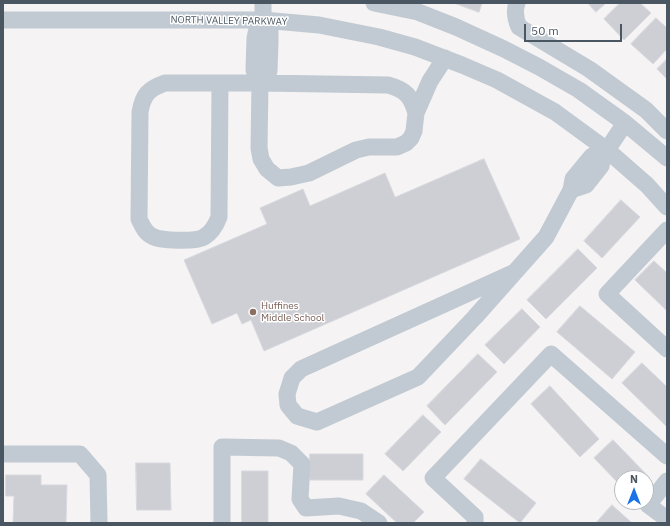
<!DOCTYPE html>
<style>
body{margin:0}
#map{position:relative;width:670px;height:526px;overflow:hidden;background:#f5f3f3;font-family:"IBM Plex Sans",sans-serif}
canvas{display:block}
.frame{position:absolute;inset:0;border:4px solid #4a5661;pointer-events:none}
.north{position:absolute;left:614px;top:470px;width:40px;height:40px;box-sizing:border-box;background:#fff;border:1px solid #b7bbc0;border-radius:50%;rotate:0deg;font-size:11px;font-weight:700;line-height:16px;text-align:center;color:#4a5661}
.north::after{content:'';display:block;margin:auto;width:14px;height:18px;background:#1a73e8;clip-path:polygon(50% 0,100% 100%,50% 72%,0 100%)}
.scale{position:absolute;left:524px;top:24px;width:98px;height:18px;box-sizing:border-box;border:2px solid #4a5661;border-top:0;padding-left:5px;font-size:12px;line-height:14px;white-space:nowrap;color:#4a5661;-webkit-text-stroke:3px #fff;paint-order:stroke}
</style>
<div id="map">
<canvas width="670" height="526"></canvas>
<div class="frame"></div>
<div class="north">N</div>
<div class="scale">50 m</div>
</div>
<script>
const ctx = document.querySelector('canvas').getContext('2d');
ctx.lineJoin = 'round';
function fill(path, color) { ctx.fillStyle = color; ctx.fill(path, 'evenodd'); }
function trace(path, color, width, dash) { ctx.strokeStyle = color; ctx.lineWidth = width; ctx.lineCap = dash ? 'butt' : 'round'; ctx.setLineDash(dash || []); ctx.stroke(path); }
function label(font, color, halo, rows, align = 'center') {
  ctx.font = font + ' "IBM Plex Sans",sans-serif'; ctx.lineWidth = 3; ctx.setLineDash([]); ctx.textBaseline = 'middle'; ctx.strokeStyle = halo; ctx.fillStyle = color; for (const [text, x, y, turn = 0] of rows) {
    ctx.save(); ctx.translate(x, y); ctx.rotate((+turn || 0) * Math.PI / 180); ctx.textAlign = isNaN(turn) ? turn : align; if (halo) ctx.strokeText(text, 0, 0); ctx.fillText(text, 0, 0); ctx.restore();
  }
}
const building = new Path2D(`
 M454 3H482L479 12Z
 M588 3H606L596 12Z
 M620 3H640L651 13 624 40 604 19Z
 M656 18 667 28V49L653 64 631 44Z
 M667 59V79L657 69Z
 M484 159 520 239 264 351 251 320 242 324 237 313 212 324 184 260 267 224 260 208 303 189 310 206 385 173 395 197Z
 M621 200 640 217 602 258 584 241Z
 M578 249 597 268 546 319 527 300Z
 M654 261 667 273V311L635 280Z
 M580 306 635 352 612 379 557 332Z
 M522 309 540 327 504 364 485 345Z
 M478 354 497 372 445 425 427 406Z
 M642 363 667 387V427L622 383Z
 M550 386 599 439 580 457 531 404Z
 M423 415 441 432 403 471 385 454Z
 M613 440 650 478 646 481V478H622V487L594 458Z
 M310 454H363V480H310Z
 M481 459 536 503 520 523 464 479Z
 M136 463H170L171 510H137Z
 M242 471H268V523H242Z
 M6 475H41V485H67L66 523H13L14 496H6Z
 M384 475 424 512 413 523H397L366 494Z
 M612 505 632 523H596Z`);
fill(building, '#cdcfd5');
trace(building, '#d7d9de', 1);
trace(new Path2D(`
 M374 3 418 12 456 27 504 49 539 67 579 90 625 123 667 158
 M517 3C514 11 515 18 519 27L589 69 646 110 667 131
 M3 20H263L319 25 379 37 415 47 462 65 497 80 555 112 607 150 647 185 667 207
 M263 20 270 31V42L269 71 260 83 259 148 261 159 267 169 278 178 291 177 309 173 356 150 369 147H397L406 143 411 138 414 131 416 113 430 81 445 58
 M263 20V3
 M220 83 219 217C216 225 211 233 204 237 196 242 160 241 152 236 145 233 142 225 139 219L140 112C143 95 148 89 165 83H260L254 70 255 38 257 29 263 20
 M260 83 388 85C406 90 411 96 416 113
 M571 190 586 185 601 166 603 155 607 150 625 123
 M667 230 607 294 667 349
 M515 272 301 369 292 378 287 394 288 405 297 416 317 422 418 377 475 317 546 237 571 190 573 179 592 156 603 155
 M3 454H80L98 475 99 523
 M667 481 648 505 667 519
 M222 523V447L279 448 291 453 302 464 300 499 306 508 339 506 361 511 379 523
 M475 523V517L433 478 551 354 667 456`), '#c1cad2', 17);
for (const [x, y, r, color] of [
 [253,312,4,"#8d6e63"]
]) { const dot = new Path2D(); dot.arc(x, y, r, 0, 2 * Math.PI); ctx.fillStyle = color; ctx.fill(dot); trace(dot, '#fff', 1.5); }
label('10px', '#4a5661', '#fff', [
 ["NORTH VALLEY PARKWAY",229,21,1]
]);
label('10px', '#785e54', '#fff', [
 ["Huffines",261,306],
 ["Middle School",261,318]
], 'left');
</script>
